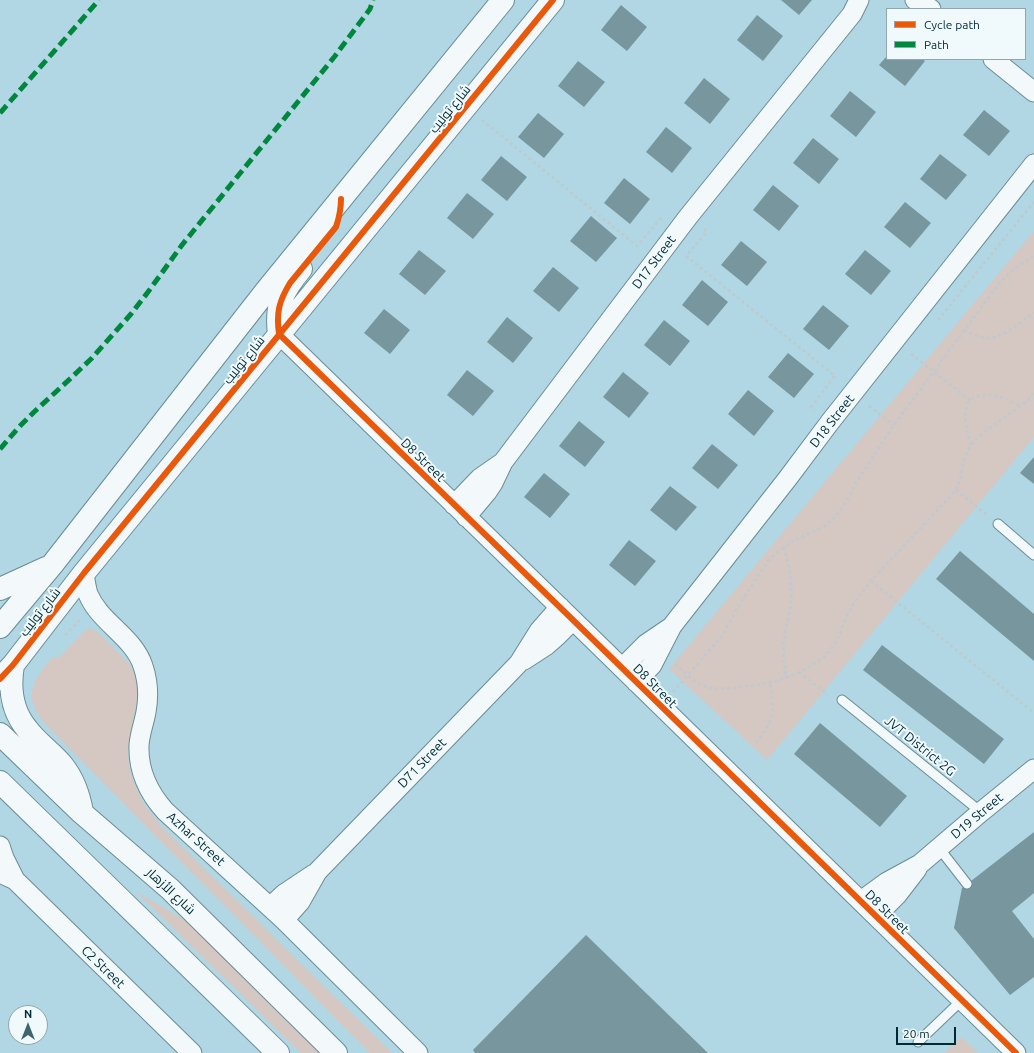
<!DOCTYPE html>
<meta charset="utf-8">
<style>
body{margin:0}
#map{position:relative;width:1034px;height:1053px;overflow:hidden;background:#b0d7e3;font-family:Ubuntu,sans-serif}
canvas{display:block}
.legend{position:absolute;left:886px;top:8px;width:140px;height:52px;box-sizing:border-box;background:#f0f9fb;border:1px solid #90a6ab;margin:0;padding:5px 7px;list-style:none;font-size:12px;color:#002934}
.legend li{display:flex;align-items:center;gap:8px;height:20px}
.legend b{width:20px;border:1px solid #90a6ab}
.north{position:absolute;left:8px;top:1005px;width:40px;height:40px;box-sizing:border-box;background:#f0f9fb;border:1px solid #90a6ab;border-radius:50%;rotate:0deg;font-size:11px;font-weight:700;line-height:16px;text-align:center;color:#002934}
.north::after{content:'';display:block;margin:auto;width:14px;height:18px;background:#3e6671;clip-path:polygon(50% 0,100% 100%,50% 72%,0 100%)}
.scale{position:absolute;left:896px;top:1027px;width:60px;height:18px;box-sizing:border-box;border:2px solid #002934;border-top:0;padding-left:5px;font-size:12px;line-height:14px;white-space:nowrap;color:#002934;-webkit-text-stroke:3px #f0f9fb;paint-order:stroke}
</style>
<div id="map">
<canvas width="1034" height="1053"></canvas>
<ul class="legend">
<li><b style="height:5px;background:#e8590c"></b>Cycle path</li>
<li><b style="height:5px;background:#00873e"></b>Path</li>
</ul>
<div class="north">N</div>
<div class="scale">20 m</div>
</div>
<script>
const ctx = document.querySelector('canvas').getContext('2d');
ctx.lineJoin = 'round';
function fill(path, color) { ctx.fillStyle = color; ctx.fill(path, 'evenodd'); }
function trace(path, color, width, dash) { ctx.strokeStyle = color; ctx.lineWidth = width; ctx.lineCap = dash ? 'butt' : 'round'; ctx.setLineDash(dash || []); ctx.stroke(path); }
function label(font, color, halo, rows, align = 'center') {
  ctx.font = font + ' Ubuntu,Cairo,sans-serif'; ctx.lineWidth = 4; ctx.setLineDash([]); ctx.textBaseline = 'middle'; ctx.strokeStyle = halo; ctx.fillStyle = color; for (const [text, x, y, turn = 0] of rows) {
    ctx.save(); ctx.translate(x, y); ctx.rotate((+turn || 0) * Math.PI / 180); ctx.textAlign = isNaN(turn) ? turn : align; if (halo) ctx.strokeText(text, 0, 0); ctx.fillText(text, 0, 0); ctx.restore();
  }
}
fill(new Path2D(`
 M1034 231V437L767 760 669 669Z
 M90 628 98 632 129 663 136 677 138 691 136 708 130 736 128 752 129 766 135 786 144 804 162 827 392 1053H370L46 725C41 718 34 711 33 703 28 684 42 670 53 657L59 658 85 630Z
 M135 891 188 922 321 1053H301Z
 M961 1037 978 1053H944Z`), '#d5c7c2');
fill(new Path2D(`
 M781 0H812L799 15Z
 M621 5 647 27 627 51 601 30Z
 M757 15 783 36 763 61 737 40Z
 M887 56V59H922L925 61 905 86 879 65Z
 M578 61 605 82 584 107 558 86Z
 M704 78 730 99 710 124 684 103Z
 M850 91 876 112 856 137 830 116Z
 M984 110 1010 131 989 156 963 135Z
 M538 113 564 134 544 158 518 137Z
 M666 127 692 148 672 173 646 152Z
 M813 138 839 159 819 184 793 163Z
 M940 154 967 175 946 200 920 179Z
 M501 156 527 177 507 201 481 180Z
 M624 178 650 199 630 224 604 203Z
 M773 185 799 206 779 231 753 210Z
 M467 193 494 214 473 239 447 218Z
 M905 202 931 223 910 248 884 227Z
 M591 216 617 238 596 262 570 241Z
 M741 241 767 262 747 286 721 265Z
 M419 250 446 271 425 295 399 274Z
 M865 250 891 271 871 295 845 274Z
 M553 267 579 288 559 312 533 291Z
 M702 280 728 302 708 326 682 305Z
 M823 305 849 326 829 350 803 329Z
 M384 309 410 330 390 354 364 333Z
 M507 317 533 338 513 363 487 342Z
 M664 320 690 341 670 366 644 345Z
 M788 353 814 374 794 398 768 377Z
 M467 370 494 391 473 416 447 395Z
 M623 372 649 393 629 418 603 397Z
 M748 390 774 411 754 436 728 414Z
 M579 421 605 442 585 467 559 446Z
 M712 444 738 465 718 489 692 468Z
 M1034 457V484L1020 473Z
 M544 473 570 494 550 518 524 497Z
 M670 486 697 507 676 531 650 510Z
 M629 540 656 561 635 586 609 565Z
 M960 551 1034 614V661L936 579Z
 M882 645 1004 739 984 764 863 670Z
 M820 723 907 796 880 827 794 754Z
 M1034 832V893L1012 911 1034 939V977L1010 995 954 928 962 888Z
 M586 935 708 1053H475L473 1050Z`), '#78969e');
const lane = new Path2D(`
 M998 524 1034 555
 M842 700 981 812
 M939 848 967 884
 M918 1042 962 1000`);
const street = new Path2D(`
 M915 0 931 9
 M993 59 1034 92
 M279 334 573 620 1016 1053
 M454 505 480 478 503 462
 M466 517 487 492 493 483 503 462 688 217 852 14 859 0
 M84 573C85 580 86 587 88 594 100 623 133 636 143 666 148 681 149 696 146 712 144 723 140 733 139 745 138 771 148 792 165 811L284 920 418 1053
 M524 660 547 645 556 637 573 620
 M622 668 646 644 671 627
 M636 682 652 665 672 626 788 478 830 422 1034 164
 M0 846 4 858 15 880 0 873
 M15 880 192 1053
 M861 901 887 882 920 864 981 812 1034 769
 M270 907 284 894 314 874
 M876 916 897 895 917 869
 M284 920 300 902 317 872 519 663 539 631 560 607`);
const secondary = new Path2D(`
 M279 334C275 304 283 291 301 269
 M0 589 46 568
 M0 627 52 565 266 291 503 0
 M13 665C9 688 12 711 27 729 37 743 53 753 63 766 74 780 79 795 82 812
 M0 679 13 665 84 573 553 0
 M0 734 82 813 170 889 336 1053
 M0 782 278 1053`);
trace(lane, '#6b8c95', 11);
trace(street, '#6b8c95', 21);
trace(secondary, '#6b8c95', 24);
trace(new Path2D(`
 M482 120 637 246 662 217
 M704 229 707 232 686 256 835 376 811 407 814 410
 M938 320 1034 202
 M964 330C970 333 976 336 982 337 1000 343 1019 322 1034 313
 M911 354 970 400
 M869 406 894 425
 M971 445C968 433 963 420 966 408 971 391 994 393 1006 399 1011 401 1015 404 1020 406
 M956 490 987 515
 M784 547C789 565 793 582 791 602 790 613 786 624 785 635 782 649 784 664 786 678
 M871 581 1034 713
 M65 635 80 620
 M675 664C684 672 694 683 707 687 718 690 729 688 740 687 768 684 791 679 815 663 821 659 827 655 831 649 839 639 842 627 847 616 853 603 862 592 871 581L956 490 960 480 964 459 971 445 978 437 987 430 1027 401 1034 392
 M799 672 828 695
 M673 692 722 636 741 602 768 561 776 553 784 547 793 541 825 526 833 519 840 511 846 503 856 483 894 425 1001 281 1015 268 1034 256
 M756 743C761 736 767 729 770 721 775 710 772 695 770 683`), '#becacf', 2.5, [3, 3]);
trace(lane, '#f3f9fb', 9);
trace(street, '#f3f9fb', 19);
trace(secondary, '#f3f9fb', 22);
trace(new Path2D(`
 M0 113 99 0
 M0 449 19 427 34 412 71 378 92 358 131 314 148 292 182 245 335 56 370 9 373 0`), '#00873e', 5, [10, 5]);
trace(new Path2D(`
 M341 199C341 209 339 218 336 227L290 283C279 301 276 313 279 334L573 620 1016 1053
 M0 679 13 665 84 573 553 0`), '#e8590c', 6);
label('13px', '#002934', '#f0f9fb', [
 ["شارع توليب",450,109,-51],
 ["D17 Street",654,262,-53],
 ["شارع توليب",244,360,-51],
 ["D18 Street",832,421,-52],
 ["D8 Street",423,460,44],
 ["شارع توليب",40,612,-52],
 ["D8 Street",655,686,45],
 ["JVT District 2G",920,746,39],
 ["D71 Street",422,763,-46],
 ["D19 Street",977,816,-40],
 ["Azhar Street",196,839,42],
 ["شارع الأزهار",171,891,43],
 ["D8 Street",887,912,45],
 ["C2 Street",103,967,44]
]);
</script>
